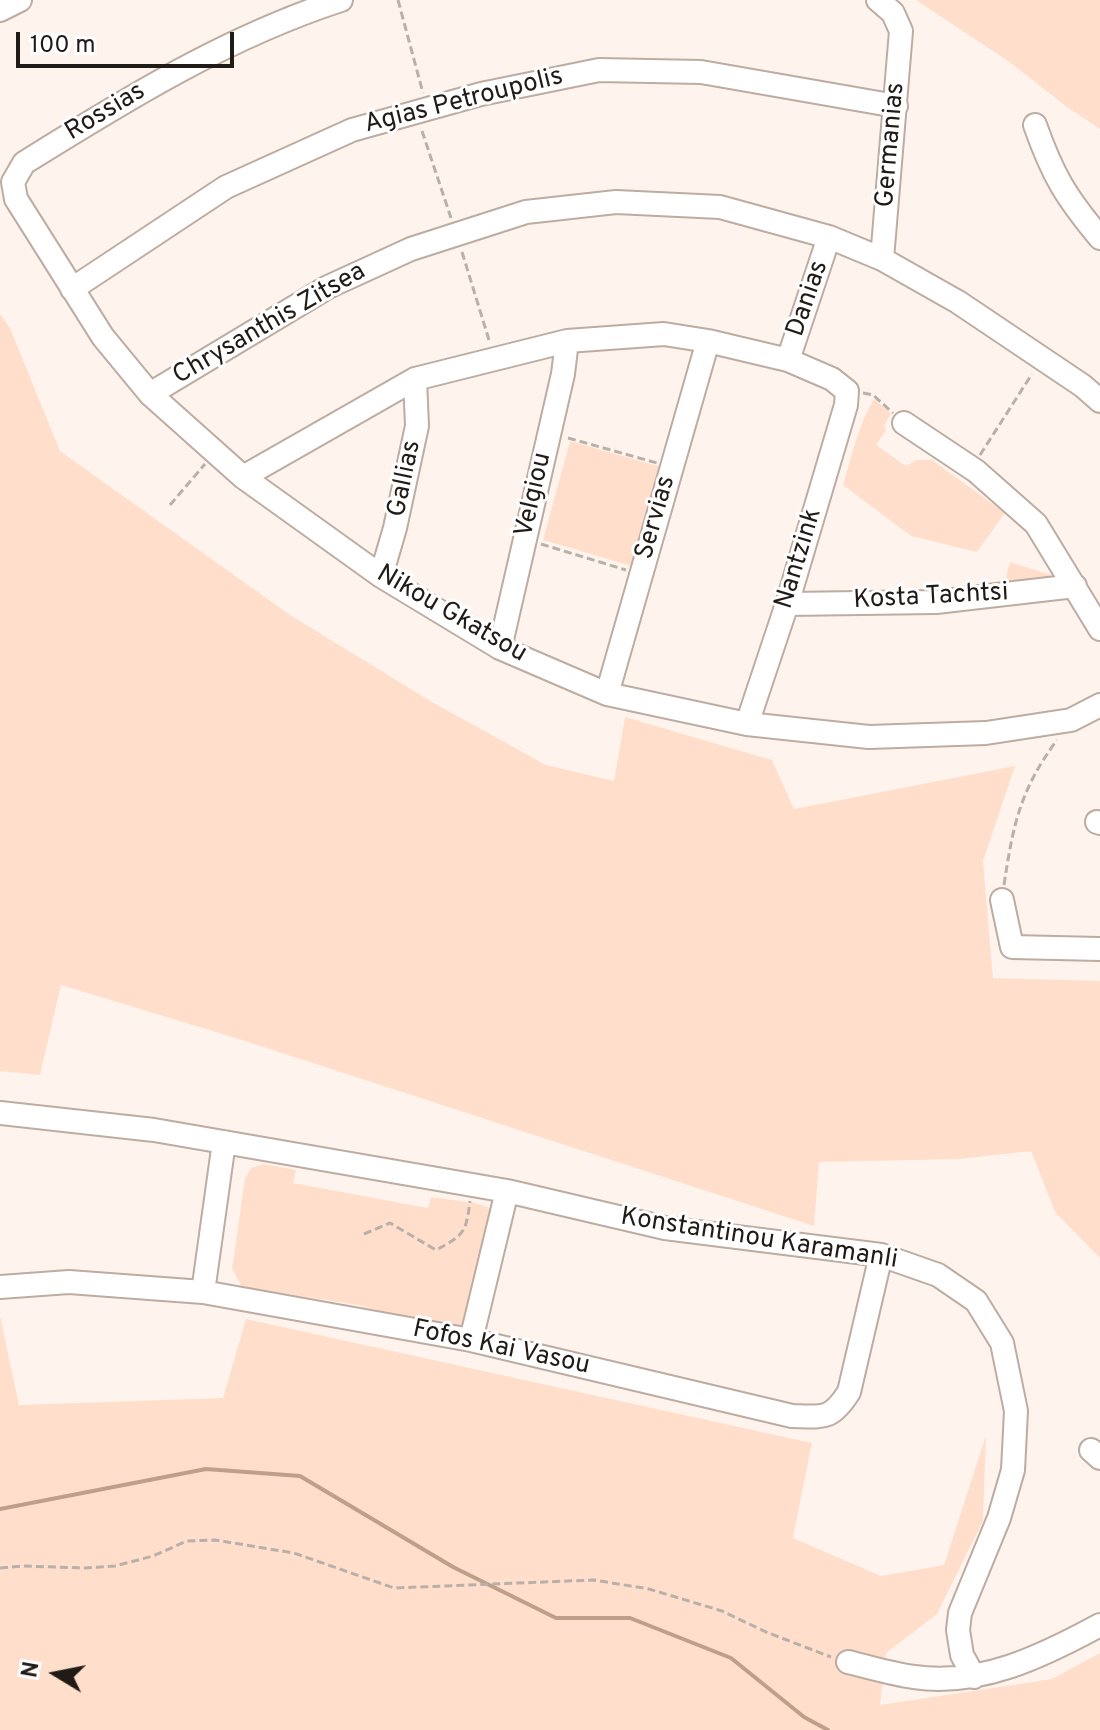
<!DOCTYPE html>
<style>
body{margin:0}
#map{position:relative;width:1100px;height:1730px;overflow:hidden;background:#fff4ed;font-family:Overpass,sans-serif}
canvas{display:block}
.north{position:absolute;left:16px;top:1634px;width:80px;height:80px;-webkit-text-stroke:6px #fff;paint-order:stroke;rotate:280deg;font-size:22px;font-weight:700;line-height:32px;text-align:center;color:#211b17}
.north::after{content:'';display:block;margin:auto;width:28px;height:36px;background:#211b17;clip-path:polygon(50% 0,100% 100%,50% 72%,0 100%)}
.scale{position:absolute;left:16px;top:32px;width:218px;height:36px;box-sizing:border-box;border:4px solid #211b17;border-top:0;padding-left:10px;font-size:24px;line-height:28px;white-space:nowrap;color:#211b17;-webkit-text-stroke:6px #fff;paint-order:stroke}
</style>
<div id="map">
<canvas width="1100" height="1730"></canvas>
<div class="north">N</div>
<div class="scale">100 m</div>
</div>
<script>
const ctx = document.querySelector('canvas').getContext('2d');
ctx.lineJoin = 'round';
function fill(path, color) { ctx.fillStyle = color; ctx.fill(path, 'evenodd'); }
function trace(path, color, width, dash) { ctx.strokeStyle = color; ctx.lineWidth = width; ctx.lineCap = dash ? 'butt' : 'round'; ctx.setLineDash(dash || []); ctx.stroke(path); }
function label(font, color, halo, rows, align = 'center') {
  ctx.font = font + ' Overpass,sans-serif'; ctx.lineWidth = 6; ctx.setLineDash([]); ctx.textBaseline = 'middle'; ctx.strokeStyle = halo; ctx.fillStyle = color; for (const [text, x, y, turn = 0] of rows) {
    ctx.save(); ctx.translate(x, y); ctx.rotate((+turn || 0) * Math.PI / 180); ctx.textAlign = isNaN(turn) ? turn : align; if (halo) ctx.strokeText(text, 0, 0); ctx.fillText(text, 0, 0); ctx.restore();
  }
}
fill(new Path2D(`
 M916 0H1100V129L1067 107 1008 61Z
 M0 314 10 328 60 451 290 615 432 702 546 765 614 781 625 717 772 760 794 809 1015 766 983 861 993 978 1100 981V1258L1055 1212 1031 1151 960 1159 819 1162 814 1226 242 1040 61 985 40 1075 0 1071Z
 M874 399 891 413 884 426 886 430 876 445 906 466 916 460H932L1005 513 977 552 911 536 843 485C852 456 858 425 874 399Z
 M570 441 668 469 638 568 543 540Z
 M1010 562 1051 575 1043 583 1003 588Z
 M264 1164 296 1170 293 1183 428 1208 431 1197 475 1203 491 1208 497 1220 470 1326 452 1332 358 1305 242 1287 232 1269 245 1178 251 1168Z
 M0 1316 19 1405 223 1398 246 1319 812 1443 793 1538 881 1576 944 1565 986 1435 983 1521 937 1614 886 1653 880 1705 1052 1679 1100 1653V1730H0Z`), '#ffdfcb');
trace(new Path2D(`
 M0 1509 206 1469 300 1476 453 1567 556 1618H630L731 1658 804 1717 828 1730`), '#bf9e8a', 4);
const minor = new Path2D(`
 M341 0C227 37 125 100 24 163L13 182 16 199 103 337 150 394 243 477 381 576 500 648 607 694 747 724 869 737 986 733 1071 720 1100 705
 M878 0 893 13 901 31 882 259
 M0 10 20 0
 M1035 125C1053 176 1066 197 1100 238
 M72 289 226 187 352 130 481 94 599 70 701 72 896 106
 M788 360 829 237
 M150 394 328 287 411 249 526 212 616 202 720 207 829 237 882 259 958 302 1083 386 1100 401
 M904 423 976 471 1036 524 1100 629
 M243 477 415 379 567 341 664 334 708 341 788 360 832 379 847 391 846 405 787 604 747 724
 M381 576 395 528 417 426 415 379
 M787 604 936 602 1075 586
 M500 648 563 374 567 341
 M607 694 708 341
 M1097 822 1100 823
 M1002 900 1012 947 1100 949
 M0 1113 154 1130 507 1191 665 1228 881 1255 938 1275 976 1301 1002 1343 1016 1411 1013 1470 999 1518 960 1613 958 1630 962 1655 974 1677
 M0 1287 69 1282 203 1292 471 1340 792 1416C824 1417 831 1420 849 1392L881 1255
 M203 1292 224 1142
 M471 1340 507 1191
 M1091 1450 1100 1458
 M848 1662C869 1667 892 1674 914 1677 980 1687 1043 1656 1100 1625`);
trace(minor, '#bcaca2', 26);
trace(new Path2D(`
 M398 0 423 93
 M422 131 451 218
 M462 252 489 340
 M863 393 873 395 893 413
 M568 438 657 463
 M980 455 1032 374
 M170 505 205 464
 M541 544 626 570
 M1004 885C1013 825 1020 790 1057 740
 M364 1234 390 1223 436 1250C464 1235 466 1233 470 1201
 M0 1568 22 1566 85 1568 115 1566 153 1556 187 1541 215 1540 294 1553 394 1588 594 1580 649 1589 722 1611 766 1632 831 1657`), '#b9b0aa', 3, [8, 4]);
trace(minor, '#fff', 22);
label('26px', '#211b17', '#fff', [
 ["Agias Petroupolis",464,102,-14],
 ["Rossias",106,113,-31],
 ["Germanias",892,145,-85],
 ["Danias",809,299,-71],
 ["Chrysanthis Zitsea",270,325,-30],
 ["Gallias",406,479,-78],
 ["Velgiou",535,495,-77],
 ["Servias",657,518,-74],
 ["Nantzink",800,559,-73],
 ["Kosta Tachtsi",931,598,-3],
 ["Nikou Gkatsou",451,615,30],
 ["Konstantinou Karamanli",759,1240,9],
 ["Fofos Kai Vasou",501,1349,12]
]);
</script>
